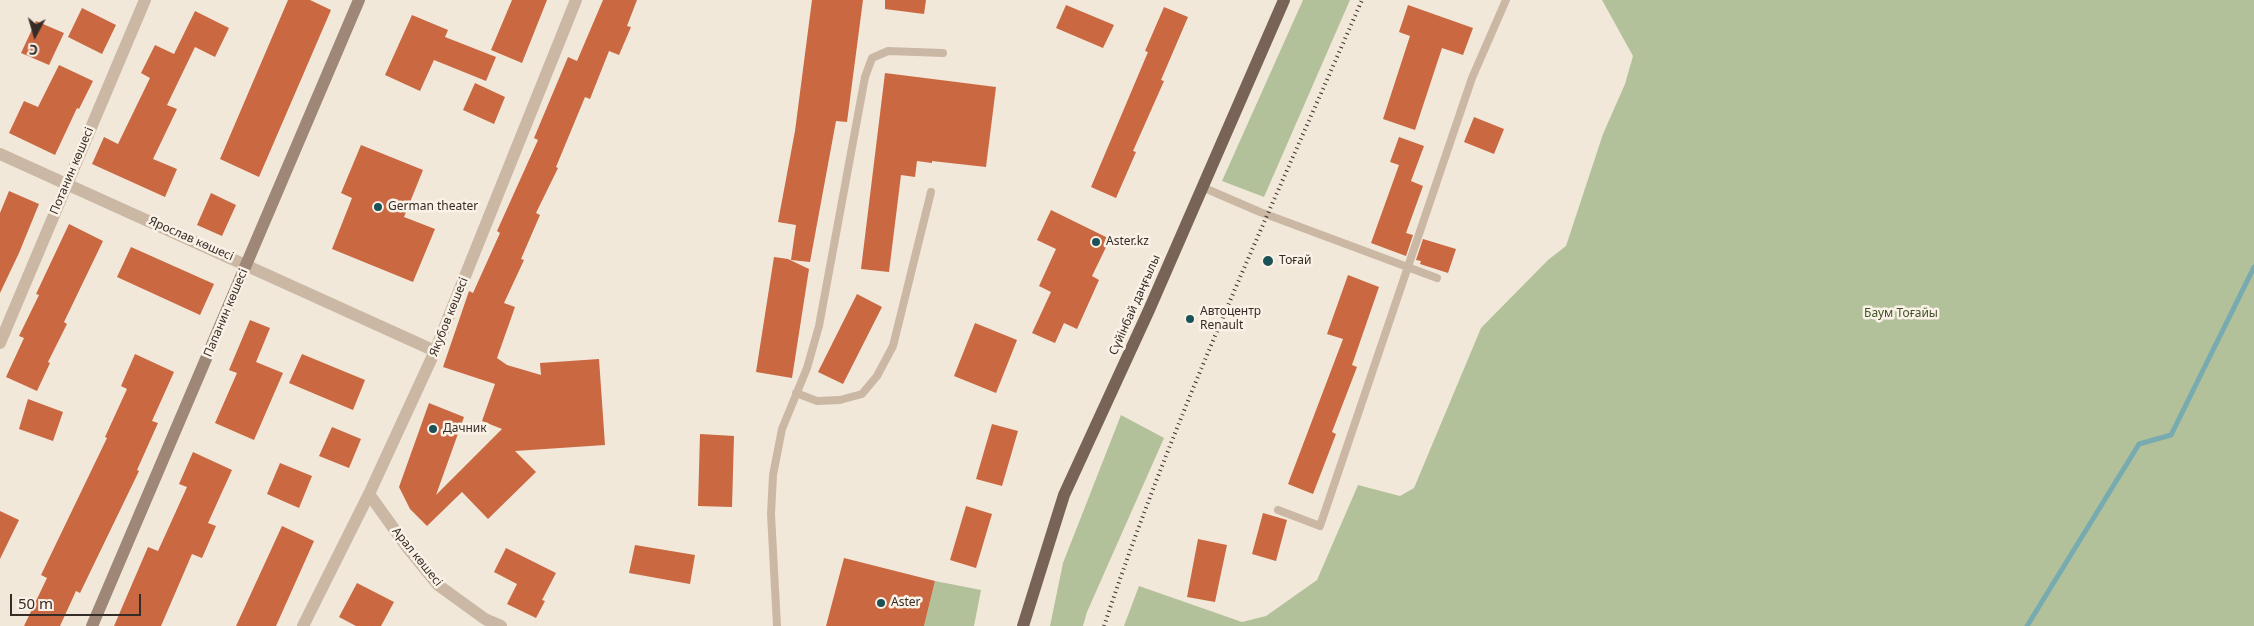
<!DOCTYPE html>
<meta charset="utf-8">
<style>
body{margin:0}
#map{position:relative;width:2254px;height:626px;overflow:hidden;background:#f2e8da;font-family:"Noto Sans",sans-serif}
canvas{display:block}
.north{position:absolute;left:10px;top:10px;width:50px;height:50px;-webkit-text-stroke:4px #faf2e6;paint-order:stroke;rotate:186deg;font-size:14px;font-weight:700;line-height:20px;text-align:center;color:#362c27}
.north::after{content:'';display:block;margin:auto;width:18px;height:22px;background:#362c27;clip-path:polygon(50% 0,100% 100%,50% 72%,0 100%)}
.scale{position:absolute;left:10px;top:594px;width:131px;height:22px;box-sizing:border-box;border:2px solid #362c27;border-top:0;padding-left:6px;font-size:15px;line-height:18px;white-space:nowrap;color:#362c27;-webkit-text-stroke:4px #faf2e6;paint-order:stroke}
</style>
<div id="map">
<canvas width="2254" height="626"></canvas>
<div class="north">С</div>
<div class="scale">50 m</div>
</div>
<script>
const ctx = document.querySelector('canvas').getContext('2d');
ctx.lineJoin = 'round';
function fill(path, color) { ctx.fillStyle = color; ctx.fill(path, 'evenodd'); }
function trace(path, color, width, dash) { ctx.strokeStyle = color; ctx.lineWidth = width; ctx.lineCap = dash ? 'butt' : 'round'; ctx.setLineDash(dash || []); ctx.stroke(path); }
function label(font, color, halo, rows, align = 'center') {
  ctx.font = font + ' "Noto Sans",sans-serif'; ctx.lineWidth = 5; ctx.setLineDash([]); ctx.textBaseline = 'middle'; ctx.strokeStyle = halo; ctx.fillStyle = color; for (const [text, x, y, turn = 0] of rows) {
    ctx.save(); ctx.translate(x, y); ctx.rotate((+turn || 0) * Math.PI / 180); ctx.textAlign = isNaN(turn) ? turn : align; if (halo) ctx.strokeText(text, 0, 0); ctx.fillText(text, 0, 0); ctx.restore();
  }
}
fill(new Path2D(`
 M1303 0H1350L1264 197 1222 181Z
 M1602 0H2254V626H1124L1139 586 1242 622 1266 616 1317 580 1358 485 1400 496 1414 488 1481 328 1548 260 1566 246 1603 134 1625 84 1633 56Z
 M1121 415 1164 438 1087 612 1083 626H1050L1063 563Z
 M935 581 981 590 974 626H924Z`), '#b2c19a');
trace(new Path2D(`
 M2027 626 2139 444 2171 435 2254 267`), '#78abb0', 5);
fill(new Path2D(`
 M288 0H310L331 10 259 177 220 159Z
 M512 0H547L522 63 491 50Z
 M603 0H637L627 26 631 27 619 55 609 51 590 99 585 97 556 167 558 168 536 213 540 215 521 259 524 260 504 303 515 307 497 358 507 365 541 375 540 363 599 359 605 445 515 451 536 472 488 519 462 492 427 526 410 509 399 487 429 403 464 417 436 495 502 429 482 421 495 384 443 367 469 291 473 293 500 233 497 231 538 140 534 138 568 57 577 61Z
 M812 0H863L847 122 836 121 810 262 791 260 796 225 778 222 795 131Z
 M885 0H926L924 14 885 9Z
 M1066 5 1114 25 1103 48 1056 28Z
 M1408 5 1473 28 1463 55 1442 48 1415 130 1383 119 1410 36 1399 32Z
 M1164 7 1188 17 1161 80 1164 81 1133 151 1136 152 1116 198 1091 187 1148 52 1145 51Z
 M82 8 116 25 102 54 68 37Z
 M195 11 229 28 215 57 195 47 167 105 177 109 153 159 177 169 165 197 92 164 104 137 118 144 150 78 141 73 155 45 174 54Z
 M412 15 448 30 445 37 496 57 486 81 434 60 420 91 385 75Z
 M36 21 64 33 49 65 21 53Z
 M59 65 93 81 79 109 77 108 55 155 9 133 24 101 38 107Z
 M885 73 996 87 986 167 932 161V163L917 161 915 177 901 175 889 272 861 269Z
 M475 83 505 97 494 124 463 110Z
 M1474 117 1504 129 1494 154 1464 142Z
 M1399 137 1424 146 1411 181 1423 186 1406 233 1413 235 1406 256 1371 243 1399 165 1390 162Z
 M361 145 423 170 404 217 435 229 413 282 332 249 352 198 341 193Z
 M9 191 39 204 19 253 0 293V213Z
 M211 193 236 205 222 236 197 225Z
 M1051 210 1110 239 1092 276 1099 280 1077 329 1064 323 1055 343 1032 333 1051 292 1039 286 1056 249 1037 240Z
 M69 224 103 241 64 322 67 324 48 362 50 363 37 391 6 377 24 338 19 336 39 295 36 294Z
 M1423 239 1456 249 1448 273 1420 264 1421 261 1416 260Z
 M131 247 214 284 200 315 117 277Z
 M774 257 788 259 809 269 792 378 756 372Z
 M1348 275 1379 287 1352 365 1357 367 1332 432 1336 434 1313 494 1288 484 1343 339 1327 334Z
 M857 294 882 307 843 384 818 372Z
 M250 320 270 328 256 362 283 373 254 440 215 423 237 373 229 370Z
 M975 323 1017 340 996 393 954 376Z
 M135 354 174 372 152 421 158 423 137 470 139 471 80 593 76 591 60 626H24L47 578 41 575 107 438 105 437 127 389 121 386Z
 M302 354 365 380 353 410 289 383Z
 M28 399 63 412 53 441 19 429Z
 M992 424 1018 431 1002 486 976 479Z
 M332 427 361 439 349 468 319 456Z
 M700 434 734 436 732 507 698 506Z
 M193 452 232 470 208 523 216 526 202 558 192 554 161 626H114L148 547 158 551 187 487 179 484Z
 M280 463 312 476 299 508 267 494Z
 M966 506 992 514 976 568 950 560Z
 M0 511 19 520 0 559Z
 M1263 513 1287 520 1276 561 1252 554Z
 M282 526 314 541 276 626H236Z
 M1198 539 1227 545 1215 602 1187 597Z
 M635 545 695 555 690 584 629 573Z
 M506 548 556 573 542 600 545 601 536 618 507 604 517 584 494 572Z
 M844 558 935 581 924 626H826Z
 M357 583 394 602 381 626H356L339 617Z`), '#c96841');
trace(new Path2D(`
 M1202 187 1260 212 1437 278
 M796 393 817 401 840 400 862 394 877 376 893 346 931 192
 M1278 510 1320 526 1472 78 1506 0
 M777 626 771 514 773 475 782 429 807 368 819 326 865 77 872 58 888 51 943 53`), '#cab8a5', 8);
trace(new Path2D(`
 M0 154 435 351
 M0 343 145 0
 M369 494 407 547 438 585 485 619 501 626
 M303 626 369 494 435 351 576 0`), '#cab8a5', 12);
trace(new Path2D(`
 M92 626 359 0`), '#9e8777', 12);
trace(new Path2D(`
 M1023 626 1064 495 1149 310 1284 0`), '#786457', 12);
trace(new Path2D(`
 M1104 626C1175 412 1272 207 1362 0`), '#362c27', 4, [1, 4]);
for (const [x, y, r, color] of [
 [378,207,5,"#1b5258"],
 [1096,242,5,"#1b5258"],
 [1268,261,6,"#1b5258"],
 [1190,319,5,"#1b5258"],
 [433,429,5,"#1b5258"],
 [881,603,5,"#1b5258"]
]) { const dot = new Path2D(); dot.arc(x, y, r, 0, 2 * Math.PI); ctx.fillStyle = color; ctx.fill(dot); trace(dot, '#faf2e6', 2); }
label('12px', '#362c27', '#faf2e6', [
 ["Потанин көшесі",72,171,-67],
 ["Ярослав көшесі",191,239,24],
 ["Сүйінбай даңғылы",1135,305,-66],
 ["Папанин көшесі",226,313,-67],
 ["Якубов көшесі",449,317,-68],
 ["Арал көшесі",417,557,51]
]);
label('12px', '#362c27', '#faf2e6', [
 ["German theater",388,207],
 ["Aster.kz",1106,242],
 ["Тоғай",1279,261],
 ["Автоцентр",1200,312],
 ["Renault",1200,326],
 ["Дачник",443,429],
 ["Aster",891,603]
], 'left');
label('12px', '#43552a', '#faf2e6', [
 ["Баум Тоғайы",1901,314]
]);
</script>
